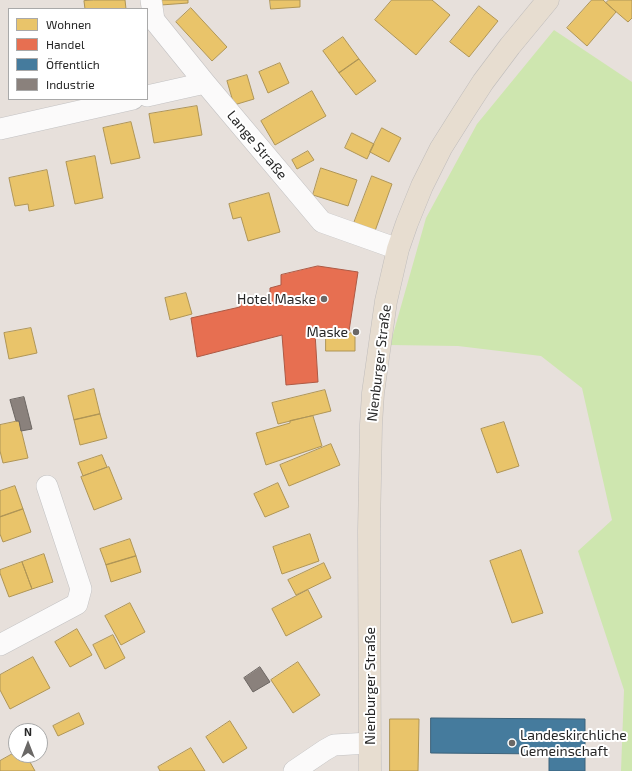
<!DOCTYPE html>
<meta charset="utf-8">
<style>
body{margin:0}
#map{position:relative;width:632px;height:771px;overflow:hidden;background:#e7e0db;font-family:"Exo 2",sans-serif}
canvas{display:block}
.legend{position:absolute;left:8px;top:8px;width:140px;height:92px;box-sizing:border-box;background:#fff;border:1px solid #a9a9a9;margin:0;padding:5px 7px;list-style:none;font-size:12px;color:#272727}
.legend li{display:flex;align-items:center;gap:8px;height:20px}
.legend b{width:20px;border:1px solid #a9a9a9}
.north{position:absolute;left:8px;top:723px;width:40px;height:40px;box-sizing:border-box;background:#fff;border:1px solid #a9a9a9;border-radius:50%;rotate:0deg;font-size:11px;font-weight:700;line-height:16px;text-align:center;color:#272727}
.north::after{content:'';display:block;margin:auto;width:14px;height:18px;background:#6a6866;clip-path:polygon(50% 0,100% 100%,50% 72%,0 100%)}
</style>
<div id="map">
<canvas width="632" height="771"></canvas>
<ul class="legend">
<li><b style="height:11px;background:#e9c46a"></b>Wohnen</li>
<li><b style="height:11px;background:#e76f51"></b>Handel</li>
<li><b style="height:11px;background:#457b9d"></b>Öffentlich</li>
<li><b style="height:11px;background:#8a817c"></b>Industrie</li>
</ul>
<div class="north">N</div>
</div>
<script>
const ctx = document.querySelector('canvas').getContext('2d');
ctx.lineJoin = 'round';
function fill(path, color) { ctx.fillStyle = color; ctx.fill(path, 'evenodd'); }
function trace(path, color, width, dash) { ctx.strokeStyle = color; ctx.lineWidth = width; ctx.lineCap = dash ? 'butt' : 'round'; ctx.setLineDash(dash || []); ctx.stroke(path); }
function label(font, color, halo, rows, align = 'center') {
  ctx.font = font + ' "Exo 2",sans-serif'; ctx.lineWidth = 4; ctx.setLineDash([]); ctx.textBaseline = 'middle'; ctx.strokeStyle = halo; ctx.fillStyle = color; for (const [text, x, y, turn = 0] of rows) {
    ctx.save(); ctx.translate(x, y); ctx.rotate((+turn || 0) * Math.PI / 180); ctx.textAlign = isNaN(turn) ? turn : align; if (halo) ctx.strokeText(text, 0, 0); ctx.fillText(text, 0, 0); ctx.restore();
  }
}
fill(new Path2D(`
 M554 30 632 82V771H621L624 690 578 551 612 520 582 388 541 356 458 346 390 345 426 218 477 124Z`), '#cee6af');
const homes = new Path2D(`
 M94 0H125L126 9H85L84 1Z
 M161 0H188V3L161 5Z
 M270 0H300V7L271 9Z
 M392 0H432L450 15 416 55 375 20Z
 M592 0H603L616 12 587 46 567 28Z
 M609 0H632V18L628 22 606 3Z
 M479 6 498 21 469 57 450 42Z
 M191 8 227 47 212 61 176 22Z
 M343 37 359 59 339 73 323 51Z
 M359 59 376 81 356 95 339 73Z
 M280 63 289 83 268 93 259 72Z
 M247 75 254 99 234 105 227 81Z
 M312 91 326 116 275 145 261 121Z
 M197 106 202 135 154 143 149 114Z
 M131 122 140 158 111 164 103 128Z
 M382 128 401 138 389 162 370 152Z
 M352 133 374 144 367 159 345 148Z
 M308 151 314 160 297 169 292 160Z
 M95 156 103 198 75 204 66 162Z
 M321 168 357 180 348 206 313 195Z
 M47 170 54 206 29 211 28 204 15 206 9 178Z
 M372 176 392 184 375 231 354 223Z
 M269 193 280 232 248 241 241 217 233 219 229 204Z
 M186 293 192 314 170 320 165 298Z
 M31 328 37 353 9 359 4 333Z
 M326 333H355V351H326Z
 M94 389 100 414 74 420 68 396Z
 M325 390 331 411 278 424 272 403Z
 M100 414 107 438 80 445 74 420Z
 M313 416 322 446 266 465 256 433 290 423V421Z
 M19 421 28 458 3 463 0 451V425Z
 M504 422 519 466 497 473 481 429Z
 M331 444 340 465 289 486 280 465Z
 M102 455 107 467 83 476 78 463Z
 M109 467 122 499 94 510 81 477Z
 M278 483 289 507 265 517 254 494Z
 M15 486 23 509 0 517V491Z
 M23 509 31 532 3 542 0 534V517Z
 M310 534 319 561 282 574 273 547Z
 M130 539 136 556 106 565 100 549Z
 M521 550 543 613 512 623 490 561Z
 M44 554 53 582 32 589 22 562Z
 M136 556 141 572 111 582 106 565Z
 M22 562 32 589 9 597 0 573V570Z
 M324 563 331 578 296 595 288 580Z
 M308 590 322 617 286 636 272 609Z
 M130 603 145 632 121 645 105 616Z
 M77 629 92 655 70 667 55 642Z
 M113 635 125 658 105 669 93 645Z
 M33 657 50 688 10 709 0 690V675Z
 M298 662 320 695 293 713 271 680Z
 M79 713 84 724 58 736 53 726Z
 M390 719H419L418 771H390Z
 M230 721 247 748 223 763 206 737Z
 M191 748 205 771H160L158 767Z
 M16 752V755H26L35 771H0V761Z`);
fill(homes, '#e9c46a');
trace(homes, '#af9556', 1);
const shops = new Path2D(`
 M318 266 358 272 349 331 315 333 318 382 286 385 282 335 197 357 191 318 240 307V300L270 295V288L281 285V275Z`);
fill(shops, '#e76f51');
trace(shops, '#ad5944', 1);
const public = new Path2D(`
 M431 718 585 719V771H549V754L431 753Z`);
fill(public, '#457b9d');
trace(public, '#3c627a', 1);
const industry = new Path2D(`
 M24 397 32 429 21 431 19 421H16L10 400Z
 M260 667 270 682 253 692 244 678Z`);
fill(industry, '#8a817c');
trace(industry, '#6c6662', 1);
const minor = new Path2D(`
 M151 0 154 20 205 83 322 222 398 249
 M147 96 205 83
 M0 129 133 99
 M0 645 77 604 81 589 47 486
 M294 771 325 750 334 745 370 743`);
const primary = new Path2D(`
 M370 771 369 531 371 425 373 393 386 301 398 249 407 223 422 186 441 148 463 113 483 82 510 46 548 0`);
trace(minor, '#c2c1c2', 22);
trace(primary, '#bfbcbb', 23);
trace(minor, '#fbfafa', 21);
trace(primary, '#e7ddd0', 22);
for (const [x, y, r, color] of [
 [324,299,4,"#6a6866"],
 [356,332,4,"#6a6866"],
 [512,743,4,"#6a6866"]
]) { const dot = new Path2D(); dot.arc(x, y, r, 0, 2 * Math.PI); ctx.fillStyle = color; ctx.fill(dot); trace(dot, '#fff', 1.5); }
label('14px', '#272727', '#fff', [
 ["Lange Straße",257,145,50],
 ["Nienburger Straße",379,363,-83],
 ["Nienburger Straße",370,686,-90]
]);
label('14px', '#272727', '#fff', [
 ["Hotel Maske",316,299],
 ["Maske",348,332],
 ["Landeskirchliche",520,735,"left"],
 ["Gemeinschaft",520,751,"left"]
], 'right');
</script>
